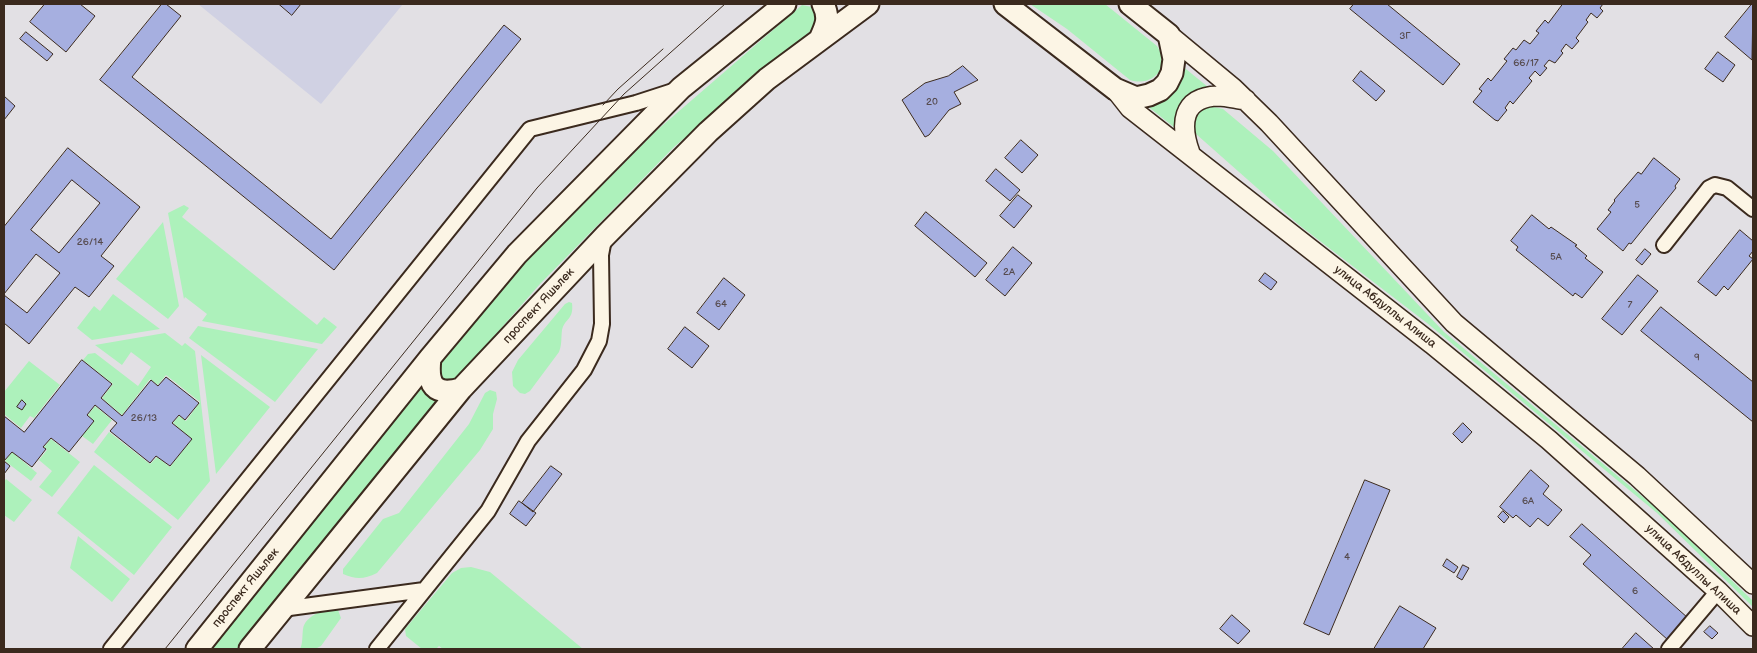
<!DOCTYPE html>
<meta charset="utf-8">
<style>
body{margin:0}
#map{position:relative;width:1757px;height:653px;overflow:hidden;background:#e2e0e4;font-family:"Balsamiq Sans",sans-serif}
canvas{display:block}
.frame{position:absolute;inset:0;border:5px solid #3b2a1e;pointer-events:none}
</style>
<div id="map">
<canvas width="1757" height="653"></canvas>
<div class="frame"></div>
</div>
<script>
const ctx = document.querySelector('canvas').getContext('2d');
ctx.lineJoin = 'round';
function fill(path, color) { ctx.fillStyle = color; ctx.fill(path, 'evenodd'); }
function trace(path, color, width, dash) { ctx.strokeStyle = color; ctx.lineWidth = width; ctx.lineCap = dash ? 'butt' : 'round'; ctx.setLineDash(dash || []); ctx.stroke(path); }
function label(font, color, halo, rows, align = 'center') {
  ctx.font = font + ' "Balsamiq Sans",sans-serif'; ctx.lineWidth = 4.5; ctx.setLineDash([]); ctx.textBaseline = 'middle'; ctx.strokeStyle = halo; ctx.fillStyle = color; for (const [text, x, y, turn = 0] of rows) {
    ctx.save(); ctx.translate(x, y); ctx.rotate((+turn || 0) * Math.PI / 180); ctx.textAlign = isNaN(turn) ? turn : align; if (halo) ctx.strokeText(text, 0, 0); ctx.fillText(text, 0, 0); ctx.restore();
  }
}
fill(new Path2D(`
 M198 4H403L321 104Z`), '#d0d1e3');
fill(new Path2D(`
 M1030 4H1105L1157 46 1161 53 1162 68C1154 80 1144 84 1130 80L1067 29Z
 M802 5 812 7 818 19 813 29 674 147 540 284 453 383 442 384 437 368 523 265 656 131Z
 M1181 65 1208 87C1184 93 1179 104 1175 128L1146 105Z
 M1205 107H1214L1223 109 1273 151 1444 332 1660 511 1753 601V607L1657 513 1427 323 1299 225 1196 134C1190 122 1194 113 1205 107Z
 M184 205 189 208 182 217 317 325 324 317 337 327 322 344 202 321 207 314 185 297 184 299 168 213Z
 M163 222 179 306 168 319 116 279Z
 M113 294 160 329 92 340 77 328 94 306 100 311Z
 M569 302 572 303C574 320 565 318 562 330 561 338 562 345 559 352L530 391 525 394 520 393 513 386 512 372 518 360 565 304Z
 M198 326 318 349 275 402 189 338Z
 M165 333 182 346 185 343 195 351 210 481 178 520 94 452 109 432 150 464 157 457 170 467 192 439 173 423 179 416 186 421 200 402 166 375 158 385 150 379 122 415 102 398 113 384 83 360 88 354 95 353 138 386 151 367 131 352 122 365 95 345Z
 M201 355 270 407 216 474Z
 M29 361 60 385 34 418 30 416 21 428 4 414V392Z
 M422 383 442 399 238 649H212Z
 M490 390 496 392 497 399 493 414V429L480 450 377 573C364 579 357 580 343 574V569L383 519 399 513 469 424 485 393Z
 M95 406 112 420 93 444 82 436 94 421 88 415Z
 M51 439 80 462 52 497 39 487 52 471 39 460 47 450 44 447Z
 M12 452 37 473 31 481 5 461Z
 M94 465 172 527 134 575 57 513Z
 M6 479 32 500 14 522 4 515V482Z
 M78 536 130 579 112 602 70 568Z
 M471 567 490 572 583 649H443L439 646 436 649H422L406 636 405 629 452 573 461 568Z
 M330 609 338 610 341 618 321 646 315 649H300C303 643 302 637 303 629 305 617 320 611 330 609Z`), '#adf1bb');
const building = new Path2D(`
 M45 4H80L95 16 66 52 30 22Z
 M162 4H166L181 16 132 77 331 239 504 25 521 39 334 270 100 80Z
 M279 4H301L292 15Z
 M1354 4H1387L1460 64 1443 85 1350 9Z
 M1563 4H1603L1600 8 1603 11 1597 18 1591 13 1586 20 1588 22 1576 38 1579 41 1572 49 1566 44 1561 51 1563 53 1555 63 1549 60 1544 66 1547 68 1540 76 1535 71 1529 78 1532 81 1513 104 1510 101 1505 108 1507 110 1498 121 1495 120 1473 102 1482 91 1479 89 1488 78 1491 81 1507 61 1504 59 1513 48 1516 50 1524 40 1530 44 1539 33 1536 31 1545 20 1548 23Z
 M1752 4H1753L1752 60 1725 37Z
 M26 32 53 54 47 61 20 39Z
 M1718 52 1735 65 1723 82 1705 69Z
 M963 66 978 80 954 92 961 104 949 110 929 135 925 137 902 100 925 83 948 76Z
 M1361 71 1385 91 1376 101 1353 81Z
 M4 96 15 106 4 120Z
 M1021 140 1038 155 1022 173 1005 158Z
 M68 148 140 207 101 256 114 266 89 297 75 287 29 344 4 323V295L27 313 60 273 36 254 4 294V227ZM72 180 100 203 59 253 31 230Z
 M1654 158 1680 179 1675 186 1676 188 1631 244 1629 243 1623 251 1597 229 1611 212 1608 210 1615 201 1614 200 1638 172 1641 174Z
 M996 169 1020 190 1010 201 986 181Z
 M1018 195 1032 206 1014 228 1000 216Z
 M926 212 987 263 975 277 915 226Z
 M1532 215 1549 229 1551 227 1577 245 1575 246 1587 256 1585 258 1603 272 1582 298 1575 293 1573 296 1516 250 1518 247 1511 241Z
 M1740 230 1753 241V251L1749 256 1753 259 1728 290 1724 286 1716 296 1698 282Z
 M1013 247 1032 263 1005 296 986 280Z
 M1645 249 1651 254 1642 265 1636 260Z
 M1265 273 1277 282 1271 290 1259 281Z
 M1638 275 1658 291 1622 335 1602 319Z
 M724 278 745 295 719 330 697 313Z
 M1661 307 1753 382V422L1641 331Z
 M685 327 709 346 692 368 668 349Z
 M82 360 112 384 101 398 122 416 151 380 158 386 166 377 199 403 185 420 179 415 172 423 192 439 170 466 156 456 150 463 110 431 117 423 95 405 87 415 94 421 69 452 51 438 43 447 46 449 32 467 12 452 4 461 10 466 4 474V416L24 432Z
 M22 400 26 404 22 410 17 407Z
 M1463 423 1472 432 1462 443 1453 434Z
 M551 466 562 474 533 512 522 503Z
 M1531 470 1549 486 1543 494 1562 510 1548 526 1538 518 1530 527 1516 515 1513 518 1500 507Z
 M1365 480 1390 490 1329 635 1304 624Z
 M519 501 536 513 526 526 510 514Z
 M1503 511 1509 517 1504 523 1498 517Z
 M1582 524 1688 618 1668 640 1583 564 1591 555 1570 537Z
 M1447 559 1458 567 1454 573 1443 566Z
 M1463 565 1469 568 1462 580 1457 577Z
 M1400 606 1436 628 1423 649H1374Z
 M1232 615 1250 631 1238 644 1220 629Z
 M1710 626 1718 633 1712 639 1704 632Z
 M1636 633 1654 649H1622Z`);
fill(building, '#a6afe0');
trace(building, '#3b2a1e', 1);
const street = new Path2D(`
 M1664 245 1709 188 1715 185 1727 188 1753 209
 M282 609 424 590
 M111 649 530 129 636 103 676 90
 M377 649 488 511 528 441 584 370 599 341 602 324 601 255 604 239
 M1669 649 1718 591`);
const secondary = new Path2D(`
 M1169 35 1233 88 1269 123 1454 323 1637 476 1753 584
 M1115 89 1130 108 1432 344 1549 440 1718 591 1753 626
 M1190 153C1180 125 1181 97 1218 96 1227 96 1237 99 1246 100`);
const primary = new Path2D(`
 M1005 4 1115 89 1136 98 1149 95 1160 90 1167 83 1172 73 1174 59 1169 35 1130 4
 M820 39C826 26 830 18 823 4
 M430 358C427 385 434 396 461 389
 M197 649 430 358 517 254 681 88 785 4
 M250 649 461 389 605 236 708 132 767 79 868 4`);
trace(street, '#3b2a1e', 18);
trace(secondary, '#3b2a1e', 22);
trace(primary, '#3b2a1e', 25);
trace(street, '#fcf5e5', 14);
trace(secondary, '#fcf5e5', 19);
trace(primary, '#fcf5e5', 21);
trace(new Path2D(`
 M603 105 618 89 663 49
 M165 649 537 188 624 94 725 4`), '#3b2a1e', 1);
label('10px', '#564b4e', null, [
 ["3Г",1405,36],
 ["66/17",1526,63],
 ["20",932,102],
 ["5",1637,205],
 ["26/14",90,242],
 ["5А",1556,257],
 ["2А",1009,272],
 ["64",721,304],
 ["7",1630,305],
 ["9",1697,357],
 ["26/13",144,418],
 ["6А",1528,501],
 ["4",1347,557],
 ["6",1635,591]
]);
label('12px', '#3b2a1e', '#fcf5e5', [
 ["проспект Яшьлек",539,306,-47],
 ["улица Абдуллы Алиша",1385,307,38],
 ["улица Абдуллы Алиша",1693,570,43],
 ["проспект Яшьлек",246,588,-51]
]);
</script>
